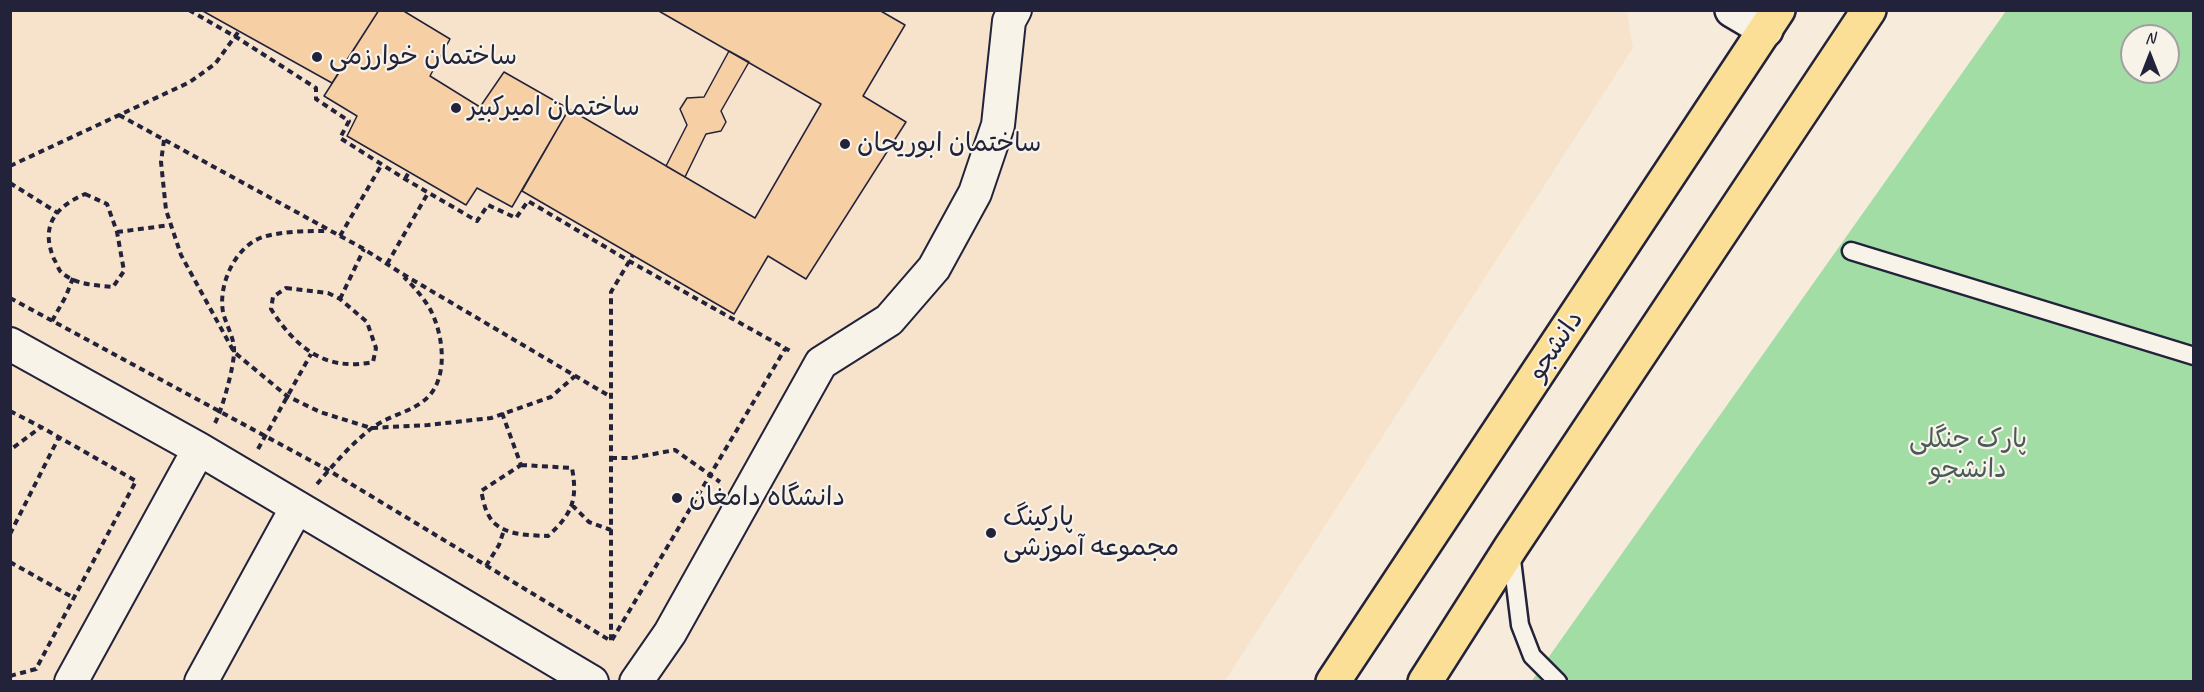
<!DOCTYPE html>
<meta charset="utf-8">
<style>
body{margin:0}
#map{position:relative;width:2204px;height:692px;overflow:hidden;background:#f7ecdb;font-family:Caveat,sans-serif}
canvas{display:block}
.frame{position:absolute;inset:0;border:12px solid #22223b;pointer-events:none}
.north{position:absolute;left:2120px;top:24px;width:60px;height:60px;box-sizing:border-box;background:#f7f3e8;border:2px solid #a29fa3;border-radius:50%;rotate:0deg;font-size:16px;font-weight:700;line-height:24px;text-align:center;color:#22223b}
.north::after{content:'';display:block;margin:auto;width:21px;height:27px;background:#22223b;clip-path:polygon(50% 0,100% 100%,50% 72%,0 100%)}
</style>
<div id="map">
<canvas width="2204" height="692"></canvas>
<div class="frame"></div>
<div class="north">N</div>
</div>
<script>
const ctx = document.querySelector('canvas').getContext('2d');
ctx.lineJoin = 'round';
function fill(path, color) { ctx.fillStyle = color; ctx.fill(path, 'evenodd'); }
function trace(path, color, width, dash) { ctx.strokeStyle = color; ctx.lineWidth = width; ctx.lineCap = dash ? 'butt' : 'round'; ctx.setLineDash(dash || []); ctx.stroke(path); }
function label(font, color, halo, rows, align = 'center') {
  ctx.font = font + ' Caveat,"Playpen Sans Arabic",sans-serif'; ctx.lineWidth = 4.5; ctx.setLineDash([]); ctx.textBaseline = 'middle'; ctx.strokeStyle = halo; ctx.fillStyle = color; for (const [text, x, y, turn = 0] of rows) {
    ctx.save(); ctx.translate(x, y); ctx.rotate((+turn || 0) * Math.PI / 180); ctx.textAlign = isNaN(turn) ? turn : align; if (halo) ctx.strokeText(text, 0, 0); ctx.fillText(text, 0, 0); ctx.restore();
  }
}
fill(new Path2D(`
 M10 11H201L332 83 324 96 357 116 347 136 466 205 477 188 512 207 522 191 734 314 768 256 806 279 906 122 863 96 904 25 879 11H1627L1633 48 1225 681 11 682Z
 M402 11H657L821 104 755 218 504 72 480 107 430 76 450 39Z`), '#f7e3cb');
fill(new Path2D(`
 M2006 11H2193V681L1531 682ZM2132 36H2168V72H2132Z`), '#a1dda4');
const building = new Path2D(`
 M201 10H379L332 83Z
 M379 10H402L450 39 430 76 480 107 504 72 569 109 512 207 477 188 466 205 347 136 357 116 324 96Z
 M657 10H879L905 25 863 96 906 122 806 279 768 256 734 314 522 191 569 109 755 218 821 104Z
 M729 51 749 62 721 111 726 122 721 131 706 134 685 177 666 166 687 125 680 109 687 98 704 97Z`);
fill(building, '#f6cfa5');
trace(building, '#22223b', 1.5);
const service = new Path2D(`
 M1851 251 2194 356
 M1511 552 1520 625 1532 656 1558 682`);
const minor = new Path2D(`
 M10 344 199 449 592 682
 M71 682 199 449
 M201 682 297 507
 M636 682 670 633 821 363 889 320 934 268 975 193 998 125 1009 21 1015 10`);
const tertiary = new Path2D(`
 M1732 10 1766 30`);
const primary = new Path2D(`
 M1333 682 1778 10
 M1425 682 1511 547 1869 10`);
trace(service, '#22223b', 21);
trace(minor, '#22223b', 36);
trace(tertiary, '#22223b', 38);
trace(primary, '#22223b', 38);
trace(new Path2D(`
 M189 10 236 37 316 88V99L349 121 340 138 405 179 477 221 488 205 516 218 528 201 629 261 792 352
 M119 115 364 249 401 273 611 397
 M164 140 161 162 166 210 181 255 234 352 287 396 320 412 371 428 428 425 491 418 551 397 575 376
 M10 166 190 82 215 64 239 31
 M405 179 409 172
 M10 183 58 213
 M85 194 107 204 117 232 124 271 113 287C95 285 74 285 60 271 58 268 56 262 54 259 40 226 55 207 85 194Z
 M117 232 171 225
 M340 236 382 164
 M387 264 428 193
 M286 288 328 293 340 299 367 322 376 348 373 362C325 372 295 347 271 309L273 297Z
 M10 298 328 470 611 641V292L633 255
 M340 299 364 249
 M52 321 66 296 73 278
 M10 411 41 427 10 450
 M502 413 521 465
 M215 423C222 410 234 367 234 352 235 339 226 325 223 312 218 285 235 246 263 237 283 231 306 231 327 231
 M258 449 311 354
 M611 458H632L675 450 720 482
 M521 465 572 468C578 500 572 514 548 536 528 535 498 536 488 514 484 507 483 498 481 491Z
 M317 484C334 464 351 444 372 428 389 415 413 412 428 397 449 376 443 333 430 309 423 297 414 287 404 277
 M572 505 589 522 611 530
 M10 534 59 437
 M10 562 74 598
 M486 566 499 545 504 530
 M612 640 785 349
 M10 676 36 669 136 481 41 427`), '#22223b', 4, [6, 4.5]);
trace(service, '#f7f3e8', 16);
trace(minor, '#f7f3e8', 32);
trace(tertiary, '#f7f3e8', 33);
trace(primary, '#fbdf96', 33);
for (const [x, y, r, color] of [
 [317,57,6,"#22223b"],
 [456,108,6,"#22223b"],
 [845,144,6,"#22223b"],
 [677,498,6,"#22223b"],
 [991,533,6,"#22223b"]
]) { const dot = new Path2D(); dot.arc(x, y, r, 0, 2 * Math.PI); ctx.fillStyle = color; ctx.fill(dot); trace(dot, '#f7f3e8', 2); }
label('26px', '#22223b', '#f7f3e8', [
 ["ساختمان خوارزمی",329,57],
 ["ساختمان امیرکبیر",468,108],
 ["ساختمان ابوریحان",857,144],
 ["دانشگاه دامغان",689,498],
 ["پارکینگ",1003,518],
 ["مجموعه آموزشی",1003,548]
], 'left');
label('26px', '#22223b', '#f7f3e8', [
 ["دانشجو",1556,346,-56]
]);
label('26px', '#485a5a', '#f7f3e8', [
 ["پارک جنگلی",1968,440],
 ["دانشجو",1968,470]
]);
</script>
